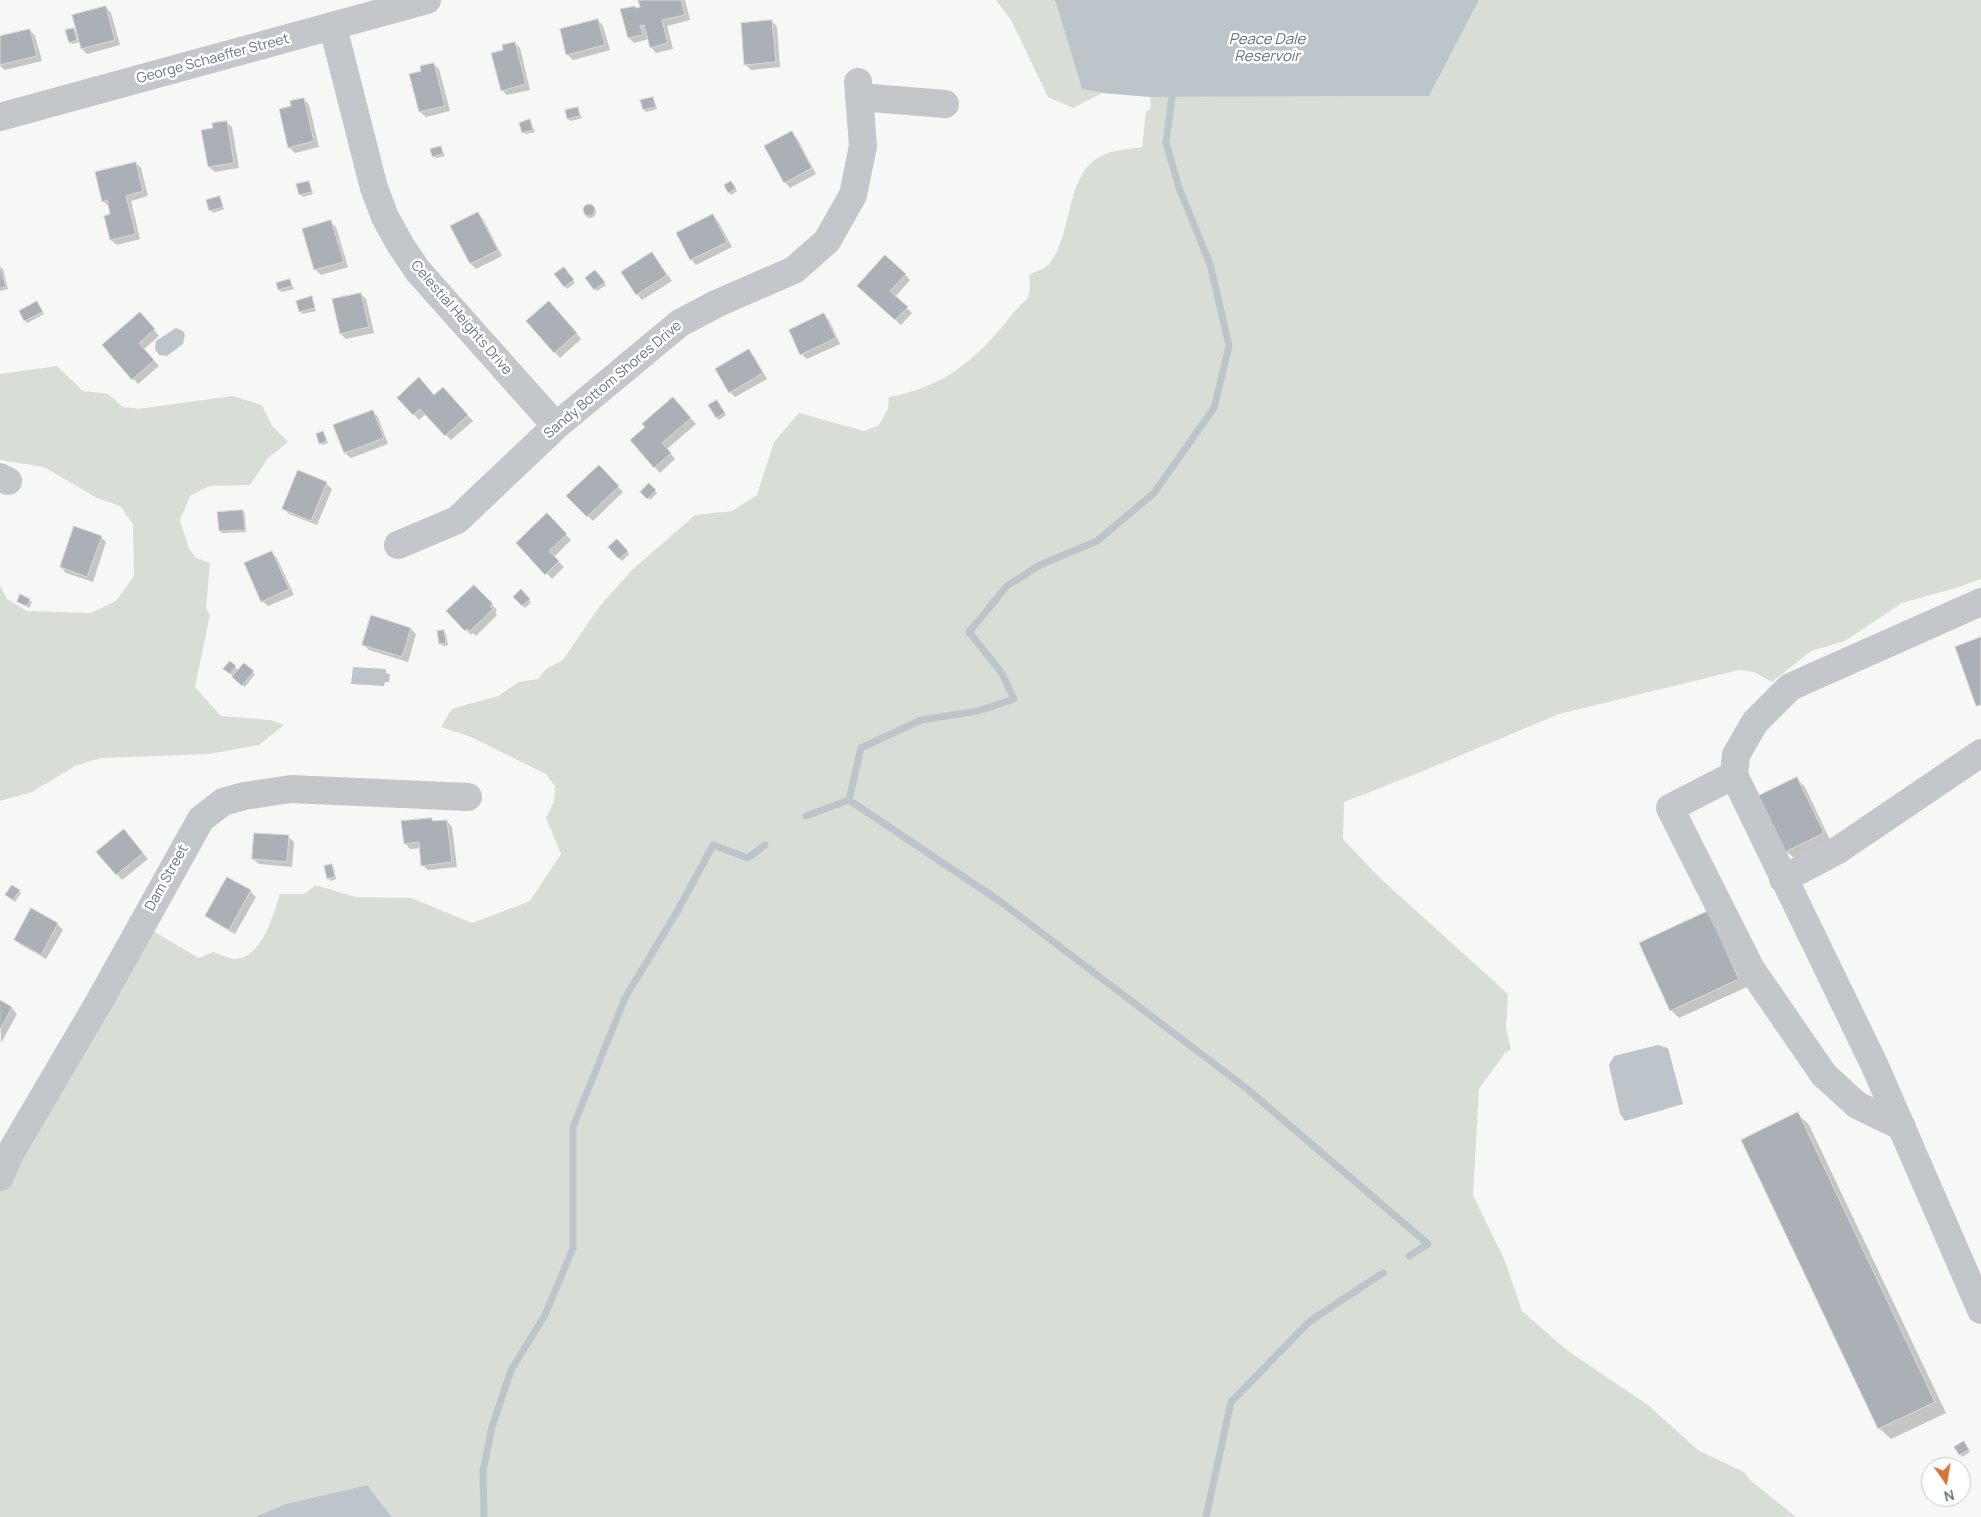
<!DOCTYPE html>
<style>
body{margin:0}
#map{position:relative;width:1981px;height:1517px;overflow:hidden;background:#f7f7f5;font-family:Manrope,sans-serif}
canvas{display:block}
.north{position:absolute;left:1921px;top:1457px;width:50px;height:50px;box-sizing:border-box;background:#fff;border:1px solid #c3c7cd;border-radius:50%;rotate:167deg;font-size:14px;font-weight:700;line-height:20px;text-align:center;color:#697483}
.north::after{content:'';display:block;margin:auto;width:18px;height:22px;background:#d67336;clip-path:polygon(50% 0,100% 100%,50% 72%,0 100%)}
</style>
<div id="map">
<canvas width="1981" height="1517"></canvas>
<div class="north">N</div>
</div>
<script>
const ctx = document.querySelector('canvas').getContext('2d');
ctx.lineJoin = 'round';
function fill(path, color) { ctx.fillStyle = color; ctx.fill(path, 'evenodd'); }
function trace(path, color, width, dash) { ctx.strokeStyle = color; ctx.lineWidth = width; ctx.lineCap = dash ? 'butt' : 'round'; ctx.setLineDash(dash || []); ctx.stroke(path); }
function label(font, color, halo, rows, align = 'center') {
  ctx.font = font + ' Manrope,sans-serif'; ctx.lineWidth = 5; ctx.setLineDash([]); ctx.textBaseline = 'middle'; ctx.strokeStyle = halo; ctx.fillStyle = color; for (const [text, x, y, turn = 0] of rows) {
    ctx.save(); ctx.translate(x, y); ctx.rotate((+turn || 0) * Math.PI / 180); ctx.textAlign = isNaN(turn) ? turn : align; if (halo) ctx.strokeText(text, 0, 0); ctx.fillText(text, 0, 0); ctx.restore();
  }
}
fill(new Path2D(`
 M996 0H1055L1082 89 1102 93 1073 108 1048 97 1011 20Z
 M1479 0H1981V579L1959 587 1902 603 1845 641 1811 651 1772 682 1754 672 1739 670 1559 714 1421 772 1344 802 1343 839 1381 879 1508 994 1506 1028 1511 1049 1505 1053 1479 1089 1473 1195 1505 1261 1522 1311 1568 1351 1648 1405 1698 1450 1744 1472 1750 1480 1796 1517H392L367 1485 286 1504 254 1517H0V1186L146 927 199 958 213 952C219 954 229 959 236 959 262 957 274 914 280 894H305L315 885 356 897 411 898 472 923 530 901 561 854 546 818 554 802 555 786 546 774 471 737 441 727 449 713 454 708 498 696 519 682 538 679 546 669 563 660 599 607 632 570 695 515 732 511 757 495 774 442 799 413 864 431 879 425 888 409 889 397C944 387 976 360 1010 317 1025 297 1032 304 1029 275 1034 272 1045 269 1049 264 1074 234 1064 175 1101 156 1112 150 1130 149 1142 147L1146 112 1151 108 1150 97 1429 96Z
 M57 366 83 391 108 394 123 407 138 409 232 396 262 405 272 426 288 442 268 458 250 485 209 486 190 496 180 520 189 549 196 558 210 563 206 608 210 615 195 687 221 716 271 720 284 725 259 745 209 754 101 758 75 766 32 792 0 801V585L7 599 27 611 91 613 116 601 134 576 133 524 120 506 97 498 44 467 0 460V374Z`), '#d8ded6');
fill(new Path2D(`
 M1055 0H1479L1429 96 1150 97 1102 93 1082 89Z
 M176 328 183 331 185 335 183 344 167 356 159 355 155 349 156 341Z
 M353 667 386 669V673L390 674 389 682H385L384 686 351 684Z
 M1658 1045 1668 1048 1683 1104 1625 1121 1620 1114 1609 1065 1614 1056Z
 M367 1485 392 1517H254L286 1504Z`), '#bdc5cb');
fill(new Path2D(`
 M639 0H685L690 20 667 26 673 49 656 53 651 47 649 39 634 43 629 38 637 9 641 8Z
 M106 7 111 13 120 45 87 54 82 49 80 42 72 44 70 42 74 29 78 34Z
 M598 20 603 26 610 50 573 60 567 54Z
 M772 21 777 27 780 67 751 70 745 64Z
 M30 30 35 36 42 61 5 70 0 66V38Z
 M515 43 520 48 530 90 507 95 502 90 504 50Z
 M434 64 439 69 450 111 426 117 420 112 410 75 422 72Z
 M653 98 657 109 646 112 644 109Z
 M304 99 309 105 319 147 295 153 289 147 292 107Z
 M577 109 582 118 571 121 568 119Z
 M530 121 535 132 526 134 523 132Z
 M226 122 232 127 239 168 215 172 209 167 214 129Z
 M791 133 797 138 816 174 790 188 785 182Z
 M441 147 445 156 436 158 433 156Z
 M136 163 141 168 148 196 131 201 140 239 117 245 111 240 112 215 109 207 103 201Z
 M731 182 737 191 731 195 729 192Z
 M308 183 313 194 303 197 300 194Z
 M219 197 224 209 213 213 211 210Z
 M584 212a6 6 0 1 1 12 0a6 6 0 1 1-12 0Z
 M478 214 483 219 502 256 476 269 471 264 452 227Z
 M713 216 718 221 732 247 696 265 691 259Z
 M331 222 336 227 348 267 321 275 316 270 304 230Z
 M652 253 672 281 642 300 637 294Z
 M0 267 3 269 8 289 0 291Z
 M566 271 575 283 567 289 565 286Z
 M598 274 606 285 597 291 595 289Z
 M905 274 910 280 895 297 912 313 901 325 864 291Z
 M290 280 294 289 282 292 279 290Z
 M361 294 366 299 374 333 346 339 341 334Z
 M311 298 316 311 302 314 297 302Z
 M37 303 44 314 27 323 25 320Z
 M555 308 581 339 560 358 528 322Z
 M824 315 829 320 840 344 807 359 801 354Z
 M145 319 159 336 144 349 159 366 138 384 104 345Z
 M749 351 754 356 767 379 735 397 730 392Z
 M448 394 473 421 451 440 426 414 419 420 399 398Z
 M717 401 726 415 719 420 717 417Z
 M678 404 696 424 667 449 675 459 660 473 631 440Z
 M373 412 378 417 388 444 351 458 345 453 335 426Z
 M323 433 328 443 323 445 320 443Z
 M599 467 623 492 593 521 568 496Z
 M326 483 332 489 317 525 289 514 284 509Z
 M649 484 657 493 650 500 642 492Z
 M243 512 245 514 246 532 222 533 220 531Z
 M547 515 571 540 554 557 564 567 552 579 518 543Z
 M101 537 106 542 93 582 66 573 61 567Z
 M617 541 629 554 622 561 610 547Z
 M272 553 277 558 294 595 268 606 262 601Z
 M474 586 497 610 495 612 497 615 476 636 473 633 471 635 448 611Z
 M521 591 531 602 525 608 515 597Z
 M29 600 32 602 29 608 18 602Z
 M411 629 416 634 408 662 369 650 363 644Z
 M443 631 446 634 448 645 443 646 440 643Z
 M244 665 255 674 245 687 225 669 235 667 239 671Z
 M1797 779 1805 787 1831 842 1795 859 1786 851Z
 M431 819 435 822 447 821 452 827 457 867 428 870 422 865 421 848 410 849 405 843Z
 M129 836 148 859 122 880 98 852Z
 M288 837 294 842 292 867 259 864 253 859Z
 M332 866 334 868 336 879 331 881 328 878Z
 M227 879 251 892 256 897 235 934 212 921 207 916Z
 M19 891 21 893 15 902 6 895Z
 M1716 921 1747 987 1679 1018 1671 1010Z
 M57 924 63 930 46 959 21 945 15 940Z
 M0 1002 12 1008 17 1014 1 1043Z
 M1798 1114 1809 1125 1946 1413 1891 1439 1879 1428Z
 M1966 1445 1970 1452 1962 1457 1960 1454Z`), '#0003');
trace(new Path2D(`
 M849 800 1001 902 1246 1088 1428 1244 1409 1256
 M806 816 849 800 861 748 921 720 978 711 1014 699 1001 672 969 632 1007 586 1040 565 1097 541 1154 493 1214 408 1229 346 1210 264 1179 188 1166 142 1172 97
 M484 1517 483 1471 492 1427 511 1370 545 1315 573 1248V1127L625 998 678 910 713 845 748 858 765 845
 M1206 1517 1231 1402 1310 1321 1383 1273`), '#bdc5cb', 7);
const building = new Path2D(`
 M638 0H681L685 15 662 20 668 43 650 48 644 25 640 26 643 35 628 38 620 9 635 6 636 8 640 7Z
 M106 6 115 40 81 49 72 15Z
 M598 19 605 45 566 55 560 29Z
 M772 20 776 62 744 65 741 23Z
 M74 28 77 40 69 43 65 30Z
 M30 29 37 56 0 65V36Z
 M515 42 526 84 501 91 491 53 503 50 502 45Z
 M434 63 445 106 419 112 409 74 421 71 420 66Z
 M653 97 656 107 643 110 640 100Z
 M304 98 314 141 288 148 279 109 291 106 290 101Z
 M578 107 580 116 567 119 565 110Z
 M530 119 533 130 522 133 519 123Z
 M227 121 234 163 208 167 201 130 213 128 212 123Z
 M792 131 812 168 784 183 764 146Z
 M441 146 443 154 432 157 430 149Z
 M136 162 143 191 126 196 136 234 110 240 104 216 110 214 107 200 102 202 95 172Z
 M309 181 312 192 299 195 296 184Z
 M731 181 736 189 728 193 724 185Z
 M220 196 223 207 209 211 206 200Z
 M583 210a6 6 0 1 1 12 0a6 6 0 1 1-12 0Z
 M478 212 498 250 470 264 450 226Z
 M713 214 727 242 690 260 676 233Z
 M331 220 344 262 314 270 302 229Z
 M652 252 667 275 636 295 621 272Z
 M885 255 906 274 890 291 908 307 895 320 857 286Z
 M0 266 6 287 0 288Z
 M564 267 574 280 564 287 554 274Z
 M595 270 605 282 594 290 585 278Z
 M290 279 292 286 278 290 276 283Z
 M361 293 369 327 340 334 332 299Z
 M312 296 315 308 299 312 296 301Z
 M37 301 43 312 24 321 19 311Z
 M549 301 577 333 554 353 526 321Z
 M140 312 155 329 139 343 154 360 132 380 102 345Z
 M824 313 836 338 800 355 789 330Z
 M749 349 763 373 729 393 715 369Z
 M419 377 434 395 443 387 468 415 445 436 420 409 413 415 397 398Z
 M673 397 691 418 662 443 671 453 654 468 630 440 645 427 642 424Z
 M717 400 725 413 716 418 708 405Z
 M373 410 384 438 344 453 333 425Z
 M323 431 327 441 319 444 316 434Z
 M599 465 619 486 587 517 566 496Z
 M298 470 327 482 311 521 282 509Z
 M649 483 656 490 647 499 640 492Z
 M243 510 245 530 219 531 217 512Z
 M547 513 567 534 549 551 559 561 545 575 516 543Z
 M74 526 102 536 87 577 60 567Z
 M617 539 628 551 619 559 608 547Z
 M272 551 289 589 261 602 244 563Z
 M474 585 493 604 490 606 493 609 470 631 467 629 465 631 446 611Z
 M521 589 530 599 522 606 513 597Z
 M20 594 30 599 27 606 17 602Z
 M371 615 411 628 402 657 362 645Z
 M444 630 446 643 439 644 437 631Z
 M1981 637V705L1976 706 1955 647Z
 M230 661 236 666 230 674 223 669Z
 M244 663 254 671 242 686 232 677Z
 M1797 777 1824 833 1785 852 1758 796Z
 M432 818V821L447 820 452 862 421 866 419 842 404 844 401 821Z
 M124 829 143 853 116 875 96 852Z
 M254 833 289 835 287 862 252 859Z
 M332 864 335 877 327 879 324 866Z
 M227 877 251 890 229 930 205 916Z
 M12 885 20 890 13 900 5 895Z
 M31 908 58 923 41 955 14 940Z
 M1708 911 1739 979 1670 1011 1639 943Z
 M0 1000 12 1007 0 1030Z
 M1798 1112 1935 1402 1878 1429 1741 1140Z
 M1964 1441 1969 1450 1959 1455 1954 1447Z`);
fill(building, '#abb0b7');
trace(building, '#d9d9d7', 1);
trace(new Path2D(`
 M333 27 374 188 385 217 401 246 418 271 556 426
 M859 97 945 104
 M0 117 427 0
 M0 477 8 481
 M398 545 457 520 556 426 680 323 718 303 794 270 827 241 853 195 863 146 858 82
 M1981 602 1790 687 1755 722 1736 755 1734 775 1874 1064 1981 1310
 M1734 775 1670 808 1751 969 1824 1075 1857 1105 1902 1127
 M1783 879 1838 850 1981 753
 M0 1177 8 1157 99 1002 201 819 223 802 244 796 291 789 468 797`), '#c3c6ca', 28);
label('14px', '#697483', '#fff', [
 ["George Schaeffer Street",213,59,-15],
 ["Celestial Heights Drive",461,318,49],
 ["Sandy Bottom Shores Drive",613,380,-40],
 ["Dam Street",167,878,-61]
]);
label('italic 15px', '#64747f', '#fff', [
 ["Peace Dale",1267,40],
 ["Reservoir",1267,57]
]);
</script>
